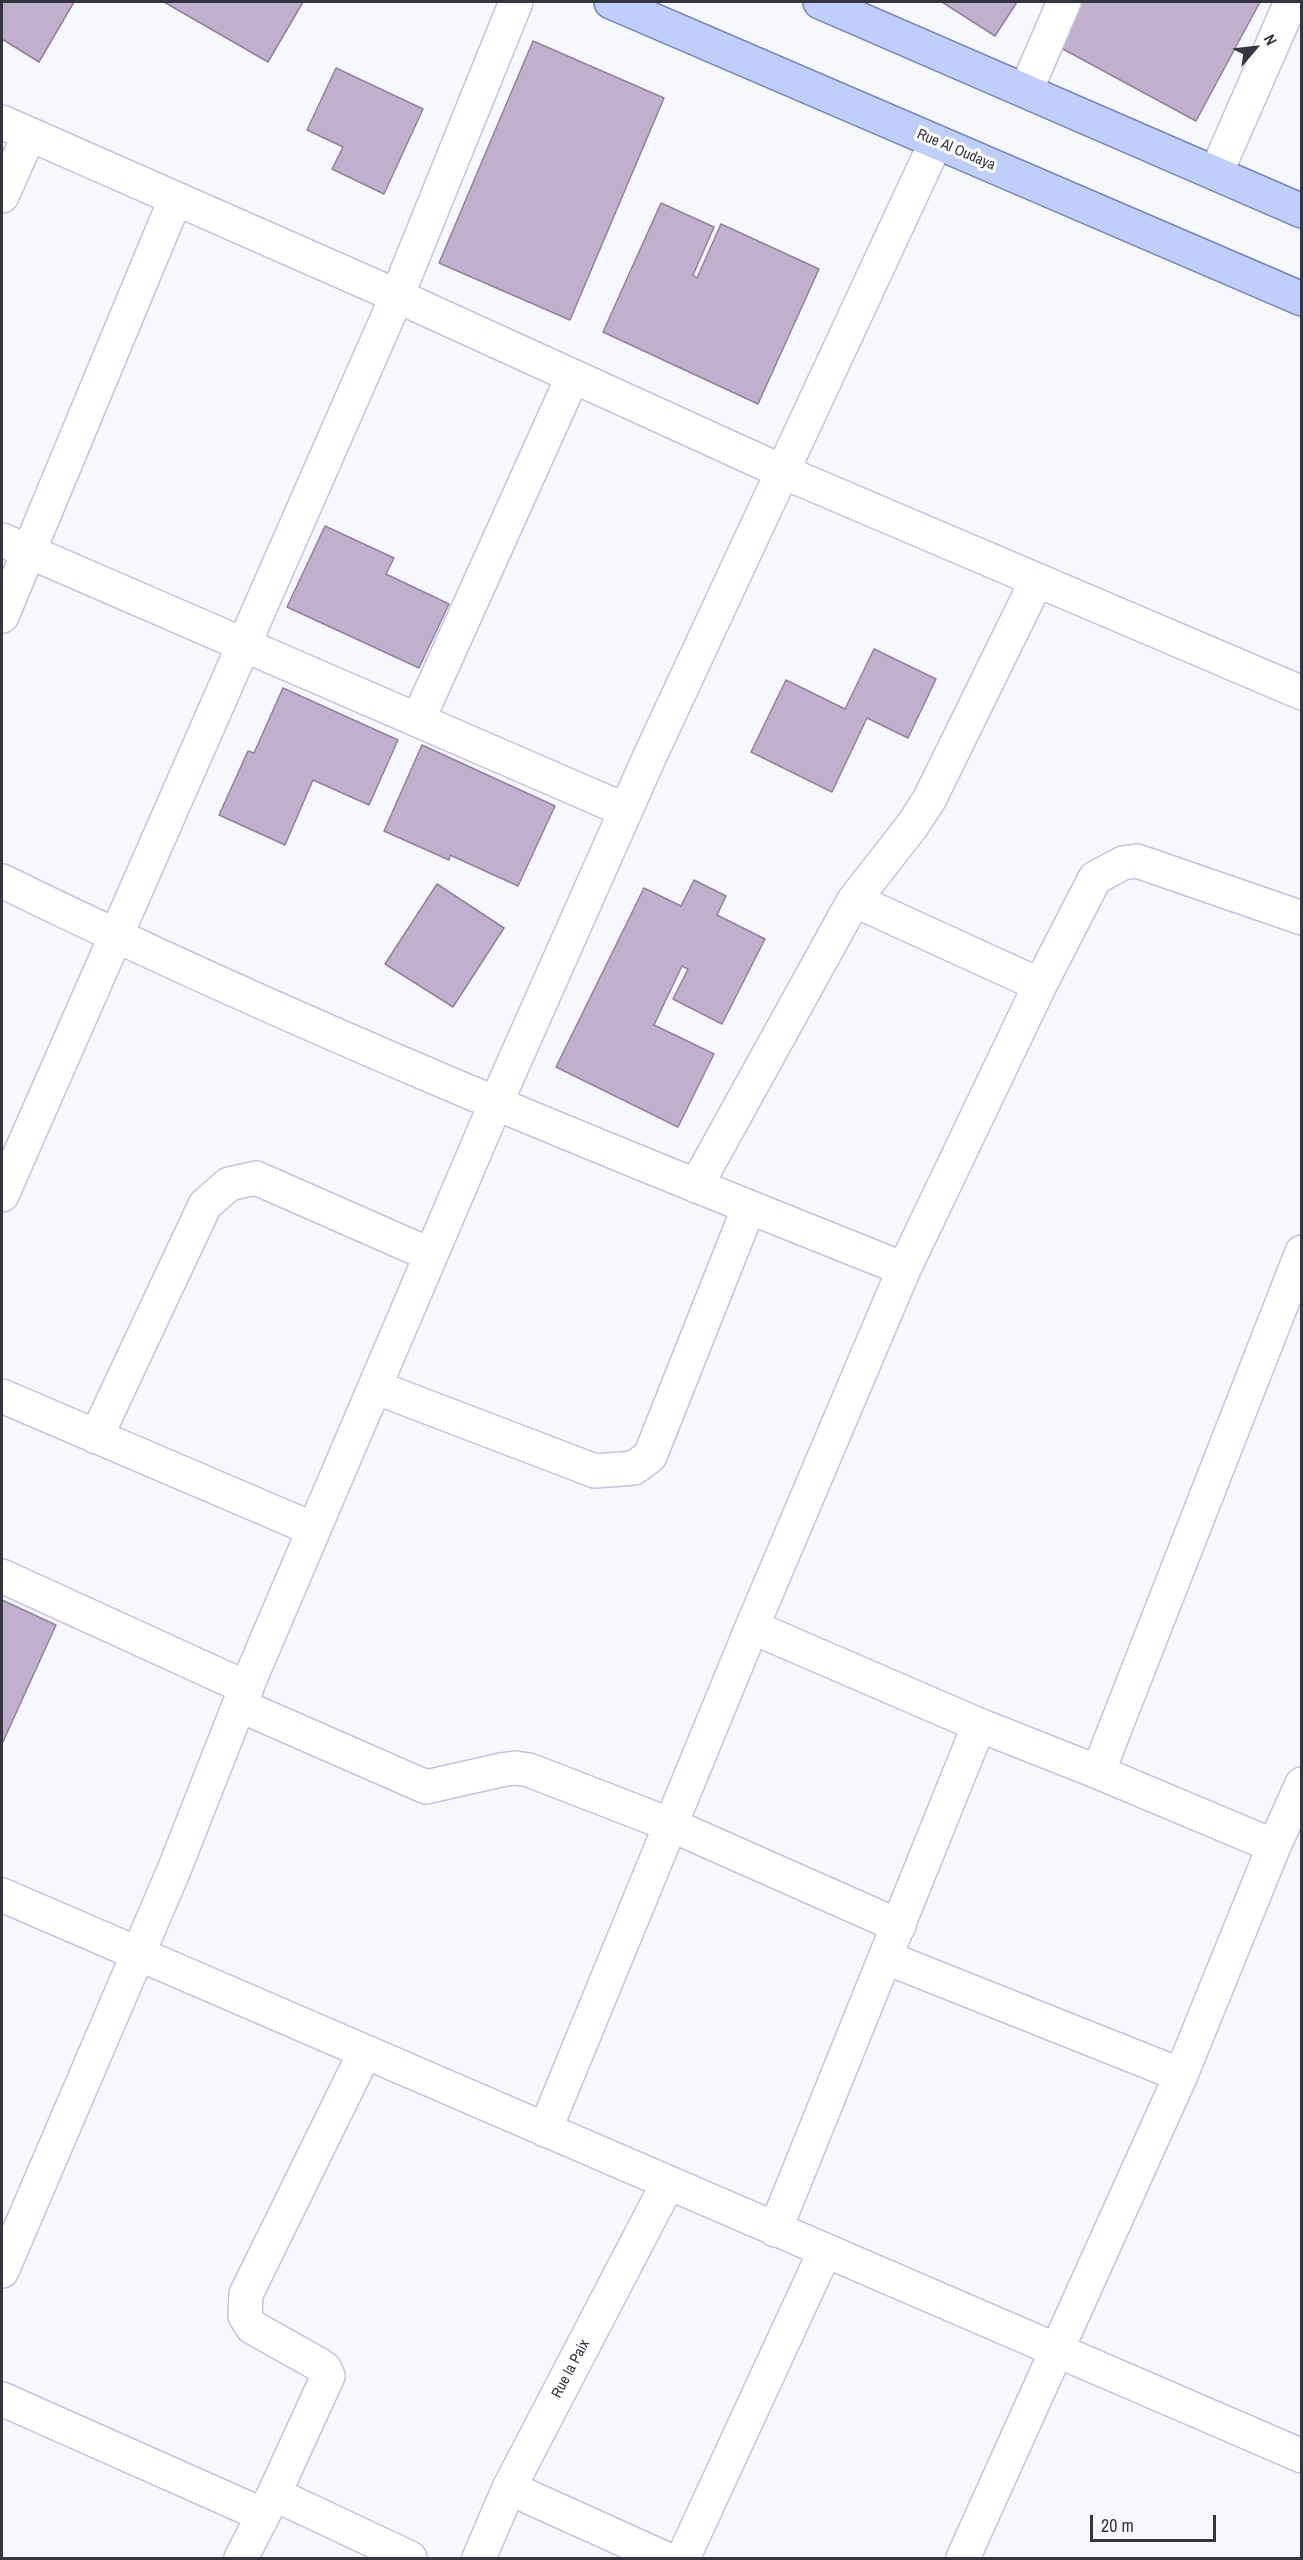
<!DOCTYPE html>
<style>
body{margin:0}
#map{position:relative;width:1303px;height:2560px;overflow:hidden;background:#f7f7fe;font-family:"Archivo Narrow",sans-serif}
canvas{display:block}
.frame{position:absolute;inset:0;border:3px solid #353441;pointer-events:none}
.north{position:absolute;left:1225px;top:18px;width:60px;height:60px;-webkit-text-stroke:4px #fff;paint-order:stroke;rotate:62deg;font-size:16px;font-weight:700;line-height:24px;text-align:center;color:#353441}
.north::after{content:'';display:block;margin:auto;width:21px;height:27px;background:#353441;clip-path:polygon(50% 0,100% 100%,50% 72%,0 100%)}
.scale{position:absolute;left:1090px;top:2515px;width:126px;height:27px;box-sizing:border-box;border:3px solid #353441;border-top:0;padding-left:8px;font-size:18px;line-height:21px;white-space:nowrap;color:#353441;-webkit-text-stroke:4px #fff;paint-order:stroke}
</style>
<div id="map">
<canvas width="1303" height="2560"></canvas>
<div class="frame"></div>
<div class="north">N</div>
<div class="scale">20 m</div>
</div>
<script>
const ctx = document.querySelector('canvas').getContext('2d');
ctx.lineJoin = 'round';
function fill(path, color) { ctx.fillStyle = color; ctx.fill(path, 'evenodd'); }
function trace(path, color, width, dash) { ctx.strokeStyle = color; ctx.lineWidth = width; ctx.lineCap = dash ? 'butt' : 'round'; ctx.setLineDash(dash || []); ctx.stroke(path); }
function label(font, color, halo, rows, align = 'center') {
  ctx.font = font + ' "Archivo Narrow",sans-serif'; ctx.lineWidth = 6; ctx.setLineDash([]); ctx.textBaseline = 'middle'; ctx.strokeStyle = halo; ctx.fillStyle = color; for (const [text, x, y, turn = 0] of rows) {
    ctx.save(); ctx.translate(x, y); ctx.rotate((+turn || 0) * Math.PI / 180); ctx.textAlign = isNaN(turn) ? turn : align; if (halo) ctx.strokeText(text, 0, 0); ctx.fillText(text, 0, 0); ctx.restore();
  }
}
const building = new Path2D(`
 M2 2H74L39 62 2 39Z
 M164 2H303L268 62Z
 M942 2H1017L995 36Z
 M1072 2H1260L1196 121 1050 42Z
 M533 41 664 98 570 320 439 263Z
 M336 68 423 109 384 194 332 169 343 147 307 130Z
 M661 203 714 227 693 275 697 278 721 224 819 269 758 404 603 332Z
 M325 526 394 558 386 574 449 604 419 668 287 607Z
 M874 649 936 679 908 738 867 718 832 792 751 752 786 680 845 709Z
 M283 688 398 740 369 805 313 780 285 845 219 815 248 751 254 753Z
 M422 745 555 806 518 886 450 855 449 860 384 831Z
 M694 880 726 896 717 915 765 939 722 1024 673 999 688 969 682 966 654 1025 714 1054 678 1127 556 1067 644 888 681 906Z
 M437 884 504 928 453 1007 385 964Z
 M2 1600 56 1625 2 1744Z`);
fill(building, '#c0b0ce');
trace(building, '#91819e', 1.5);
const minor = new Path2D(`
 M1026 90 1064 2
 M2 122 397 296 781 471 1302 693
 M1216 173 1291 2
 M2 196 29 135
 M2 540 625 810
 M2 616 175 200
 M418 720 573 376
 M2 881C296 1025 600 1148 904 1269
 M854 900 1040 985
 M696 1186 854 900 912 826 929 800 1037 580
 M2 1195 397 296 516 2
 M375 1387 595 1471 634 1468 650 1456 749 1207
 M2 1396 313 1529
 M96 1437 205 1205 229 1184 256 1178 431 1255
 M2 1576 247 1688
 M752 1627 979 1725 1098 1772 1274 1846
 M239 1705 426 1787 501 1770 515 1768 529 1770 671 1825 899 1926
 M1098 1772 1302 1252
 M2 1895 1302 2456
 M887 1958 1181 2075
 M545 2130 752 1627 904 1269 1040 985 1095 878 1123 863 1137 861 1302 918
 M775 2230 979 1725
 M2 2271 174 1870 239 1705 495 1105 649 758 936 142
 M2 2399 263 2515
 M509 2488 664 2558
 M274 2494 328 2376 325 2369 318 2364 252 2327 245 2316 246 2294 365 2052
 M241 2558 274 2494 410 2558
 M479 2558 509 2488 668 2183
 M683 2558 825 2251
 M963 2558 1181 2075 1274 1846 1302 1784`);
const major = new Path2D(`
 M611 2 1302 299
 M820 2 1302 211`);
trace(minor, '#c4c1e2', 36);
trace(major, '#7383b8', 36);
trace(minor, '#fff', 33);
trace(major, '#bfcefb', 33);
label('15px', '#353441', '#fff', [
 ["Rue Al Oudaya",956,150,23],
 ["Rue la Paix",571,2369,-62]
]);
</script>
